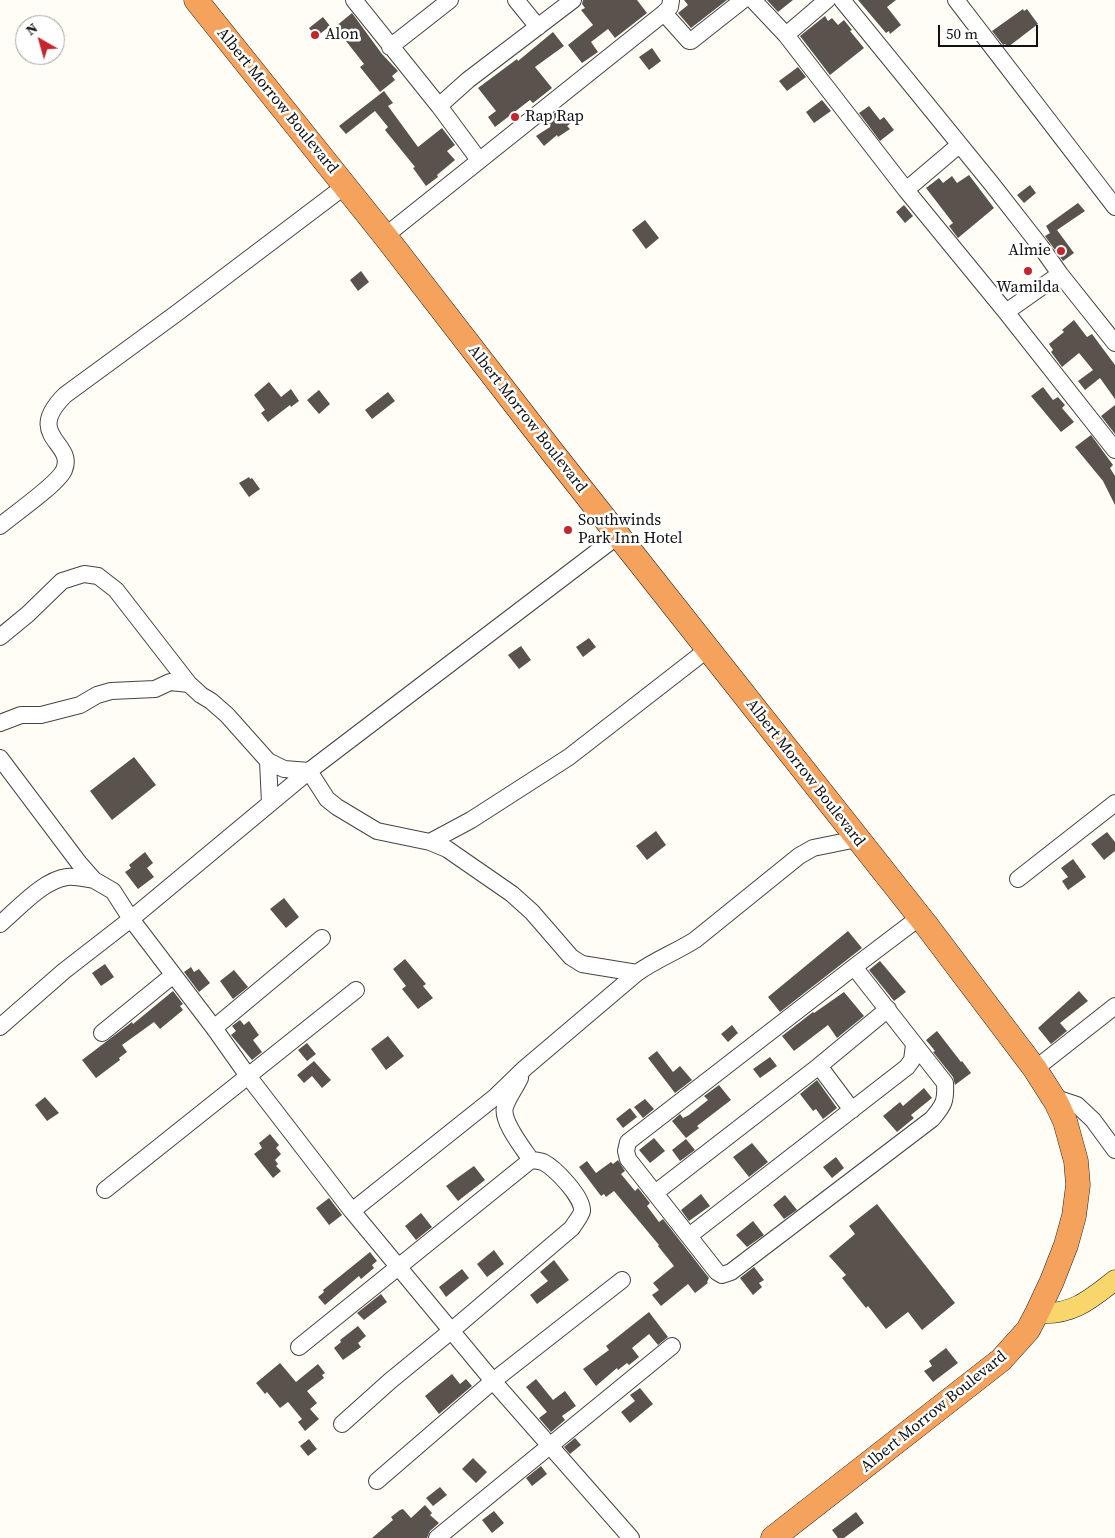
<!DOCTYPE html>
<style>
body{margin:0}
#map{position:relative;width:1115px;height:1538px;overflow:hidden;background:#fffdf5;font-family:"Source Serif 4",serif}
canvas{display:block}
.north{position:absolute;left:15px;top:15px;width:50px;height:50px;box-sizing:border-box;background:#fff;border:1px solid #a0a0a0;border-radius:50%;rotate:322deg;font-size:14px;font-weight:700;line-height:20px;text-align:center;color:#111}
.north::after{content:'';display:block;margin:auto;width:18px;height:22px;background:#c4262e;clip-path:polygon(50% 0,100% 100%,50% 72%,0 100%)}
.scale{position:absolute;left:938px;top:25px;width:100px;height:22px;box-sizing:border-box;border:2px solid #111;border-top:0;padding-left:6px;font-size:15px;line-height:18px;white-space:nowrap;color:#111;-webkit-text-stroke:4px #fff;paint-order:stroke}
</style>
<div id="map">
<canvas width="1115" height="1538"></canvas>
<div class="north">N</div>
<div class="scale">50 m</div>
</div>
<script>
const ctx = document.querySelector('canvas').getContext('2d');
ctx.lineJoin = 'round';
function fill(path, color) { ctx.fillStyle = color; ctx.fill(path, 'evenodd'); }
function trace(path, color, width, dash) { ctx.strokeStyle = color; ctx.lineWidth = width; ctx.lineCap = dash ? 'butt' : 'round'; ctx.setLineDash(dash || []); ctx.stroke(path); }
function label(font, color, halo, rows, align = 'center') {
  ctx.font = font + ' "Source Serif 4",serif'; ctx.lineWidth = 5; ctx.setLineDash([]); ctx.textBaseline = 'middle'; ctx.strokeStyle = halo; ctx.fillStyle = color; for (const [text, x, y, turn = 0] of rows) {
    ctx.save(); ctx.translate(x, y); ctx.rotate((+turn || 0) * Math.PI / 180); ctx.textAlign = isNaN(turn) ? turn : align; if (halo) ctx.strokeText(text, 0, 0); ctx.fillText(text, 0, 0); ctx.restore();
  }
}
fill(new Path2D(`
 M583 0H637L647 13 615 38 608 29 591 42 598 52 582 63 568 45 593 25 581 10 585 8 582 4Z
 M684 0H727L691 28 678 13 688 5Z
 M767 0H793L778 12Z
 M858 0H896L887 7 901 25 890 34 889 31 886 33Z
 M1023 9 1024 11 1027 9 1038 24 1008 47 1005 44 1003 45 992 31Z
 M352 13 382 54 398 71 392 76 395 80 380 92 360 67 364 64 335 27Z
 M825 16 828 21 832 18 838 25 844 20 852 30 850 31 864 48 830 75 800 36Z
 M323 17 330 26 316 37 309 28Z
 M553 32 564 46 535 67 552 88 533 103 530 100 495 127 488 117 496 111 478 88 517 59 518 61Z
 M652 48 661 61 649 70 639 57Z
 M798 67 806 77 787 91 779 81Z
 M384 91 393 103 388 106 418 147 442 128 455 145 447 151 455 160 437 175 438 177 426 186 413 168 415 167 385 130 388 127 375 111 346 134 339 126Z
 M822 100 831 111 814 123 806 112Z
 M869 106 880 120 884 117 894 130 880 141 859 113Z
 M556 112 562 120 575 112 579 117 567 126 570 129 558 137 557 135 544 146 536 136 550 127 545 121Z
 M969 175 994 208 958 238 949 226 953 223 926 188 939 178 943 183 952 176 957 183Z
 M1030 185 1036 193 1024 203 1017 195Z
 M1078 203 1085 211 1057 230 1074 253 1063 261 1045 236 1050 233 1046 226Z
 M904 205 913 216 905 223 896 212Z
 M645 220 659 238 646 249 632 230Z
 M361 271 369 282 358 291 350 280Z
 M1074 320 1087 337 1092 334 1115 365V399L1100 378 1085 390 1078 381 1093 370 1079 353 1062 367 1051 352 1053 350 1049 344 1064 332 1062 330Z
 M269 382 281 397 291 389 299 401 291 407 290 405 268 422 261 413 265 410 254 395Z
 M1043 387 1053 400 1058 397 1065 405 1062 408 1074 422 1061 432 1031 396Z
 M319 390 330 404 319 414 307 400Z
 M388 392 395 401 372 419 365 410Z
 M1115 405V434L1101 416Z
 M1091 435 1113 465 1110 468 1115 476V505L1103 481 1075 447Z
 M249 477 250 479 252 478 260 489 249 497 239 483Z
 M589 638 596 647 583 657 576 647Z
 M521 646 531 660 519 669 508 655Z
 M134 757 156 785 112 820 90 791Z
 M656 831 666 845 647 860 636 846Z
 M1107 832 1115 842V851L1104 860 1091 844Z
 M145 852 153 863 147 868 154 877 138 889 125 872 131 868 129 865Z
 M1073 859 1086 877 1068 890 1062 881 1068 877 1061 868Z
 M284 898 299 917 286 928 270 909Z
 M848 931 862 948 780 1012 768 997Z
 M405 959 426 984 423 986 433 998 418 1009 402 989 406 986 393 969Z
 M880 961 906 992 894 1001 869 970Z
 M105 964 114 977 101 986 92 973Z
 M191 967 194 972 199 969 210 983 199 992 184 972Z
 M234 970 248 987 233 999 220 981Z
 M173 991 183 1004 180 1006 183 1010 160 1029 154 1022 143 1030 122 1045 127 1052 119 1058 120 1060 96 1078 82 1060 132 1022 133 1024Z
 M1079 991 1088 1001 1060 1023 1067 1031 1051 1044 1038 1028Z
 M844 992 864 1016 837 1038 828 1025 794 1051 782 1036 813 1012 814 1013Z
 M240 1020 244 1025 249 1021 259 1035 253 1040 262 1052 252 1060 231 1035 236 1031 232 1026Z
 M732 1025 738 1033 728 1042 721 1034Z
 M937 1031 961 1062 962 1061 971 1073 955 1085 953 1077 933 1052 935 1051 926 1040Z
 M388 1036 404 1056 386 1070 371 1049Z
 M307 1043 316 1054 307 1061 298 1050Z
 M657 1051 673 1072 680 1066 692 1080 675 1093 648 1058Z
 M770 1057 777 1066 760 1078 753 1069Z
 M314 1061 331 1080 322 1088 312 1076 304 1083 297 1075Z
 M817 1080 837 1108 823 1119 816 1109 813 1111 800 1094Z
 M719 1085 731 1100 697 1126 699 1128 686 1138 672 1121 680 1114 683 1118 689 1115 708 1100 704 1096Z
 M924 1088 932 1098 911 1115 914 1118 897 1132 883 1116 900 1102 903 1106Z
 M45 1097 59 1113 47 1121 35 1105Z
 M645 1099 654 1109 643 1118 634 1107Z
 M630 1108 637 1117 623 1128 616 1119Z
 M270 1134 279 1145 276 1148 281 1154 275 1160 278 1164 276 1166 281 1171 273 1178 254 1154 262 1148 259 1143Z
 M654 1138 665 1151 650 1163 639 1150Z
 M686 1139 695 1150 680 1161 672 1150Z
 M752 1143 768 1162 749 1177 733 1157Z
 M836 1157 844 1168 832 1178 823 1167Z
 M618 1160 625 1171 621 1174 635 1191 638 1188 650 1203 647 1206 659 1222 663 1219 709 1278 707 1282 708 1283 695 1293 688 1284 661 1306 652 1295 659 1290 653 1283 674 1266 658 1246 659 1245 614 1191 606 1197 604 1194 601 1196 579 1167 587 1161 596 1173 611 1162 613 1164Z
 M474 1166 485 1180 458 1201 446 1186Z
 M701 1194 710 1206 689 1221 681 1210Z
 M785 1195 797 1210 784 1219 773 1205Z
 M329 1198 342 1215 329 1225 316 1208Z
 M877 1204 955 1303 922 1330 908 1312 886 1329 868 1306 866 1308 842 1278 846 1275 829 1256 855 1234 849 1226Z
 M421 1213 432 1227 416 1240 405 1226Z
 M753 1221 764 1235 747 1247 736 1235Z
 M494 1250 504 1264 487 1277 477 1264Z
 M370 1252 377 1261 372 1265 374 1268 361 1279 359 1276 325 1305 318 1297 324 1292 323 1290Z
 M554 1260 569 1280 537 1304 530 1295 548 1281 540 1272Z
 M754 1267 764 1280 759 1283 762 1287 753 1295 740 1278Z
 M462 1269 469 1278 446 1297 439 1287Z
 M381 1294 387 1302 364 1320 357 1313Z
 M649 1312 668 1337 658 1345 649 1334 632 1348 639 1357 629 1365 627 1363 618 1370 617 1368 596 1386 583 1369 609 1350 606 1346Z
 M358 1326 366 1336 358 1343 361 1347 343 1360 334 1348 341 1342 340 1340Z
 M946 1348 958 1363 933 1382 924 1371 932 1366 929 1361Z
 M280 1363 296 1382 318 1364 325 1373 322 1375 324 1378 307 1391 317 1403 310 1409 319 1419 305 1431 298 1422 302 1419 288 1402 280 1408 267 1392 265 1394 256 1383Z
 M452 1374 460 1384 466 1379 472 1386 439 1414 425 1396Z
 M536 1379 553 1400 565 1391 576 1406 562 1416 565 1420 551 1432 539 1418 547 1412 526 1387Z
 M640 1388 653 1404 630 1423 621 1412 635 1401 630 1395Z
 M575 1438 581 1445 570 1454 564 1447Z
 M309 1439 317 1449 308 1456 300 1446Z
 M473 1458 487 1472 476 1483 462 1469Z
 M541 1466 547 1474 532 1486 526 1478Z
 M440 1487 447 1495 433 1506 426 1498Z
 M425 1505 432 1513 430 1515 439 1523 430 1531 427 1538H372L393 1520 391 1517 400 1510 403 1509 411 1518Z
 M494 1511 504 1523 492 1533 482 1520Z
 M856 1512 864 1523 844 1538H838L832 1530Z`), '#5a524d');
const minor = new Path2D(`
 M354 0 439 106 479 160
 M516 0 538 27
 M753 0 786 35 906 190 1006 312 1115 450
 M842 0 991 183 1041 247 1060 274 1115 343
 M956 0 1115 207
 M664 13 689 41H691L743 0
 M786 35 827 0
 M390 47 450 0
 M439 106 468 80 573 0
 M906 190 959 145
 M385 236 664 13 670 7 671 0
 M1006 312 1060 274
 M0 526C14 514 58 484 64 470 76 442 23 437 65 395L177 313 345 186
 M619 535 309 771 131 919 214 1028 248 1076 352 1211 493 1381 631 1538
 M0 637 28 614 62 581 84 574 98 576 116 590 189 684
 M0 723 21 715H41L80 705 97 695 111 691 155 689 170 682 189 684 201 695 211 701 227 715 268 761 270 803
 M0 758 79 863 94 880 113 891 131 919 64 971 0 1027
 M268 761 284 769 309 771 327 799 337 807 377 831 430 842 447 849 512 894 532 912 571 957 582 964 637 973
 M430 842 471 820 569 757 708 649
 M1018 879 1115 803
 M0 924C18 909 43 880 67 877 76 876 86 879 94 880
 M854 967 945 1083C946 1101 944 1105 932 1119L731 1272 722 1275 717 1272 628 1159 626 1151 628 1142 854 967 920 917
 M214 1028 322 938
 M102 1033 172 976
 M819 1066 852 1110
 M1035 1069 1115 1006
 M1053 1097 1077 1105 1093 1120 1115 1150
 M105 1190 356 990
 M655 1193 819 1066 888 1009
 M352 1211 495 1097 525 1068 637 973C655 960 676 952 695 940L799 856 813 848 857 839
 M689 1236 907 1067 912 1060 914 1045
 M299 1347 531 1160
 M342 1424 390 1381 451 1331 572 1228C575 1223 581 1216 582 1211 583 1197 555 1168 543 1162 539 1161 535 1160 531 1160 523 1148 501 1121 505 1107 508 1097 516 1087 520 1078
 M377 1481 493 1381 622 1280
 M437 1538 672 1346`);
const major = new Path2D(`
 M1037 1313C1071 1316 1090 1300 1115 1280`);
const highway = new Path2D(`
 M196 0 385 236 553 453 927 926 1035 1069 1056 1102 1065 1121 1076 1161 1078 1185 1074 1216 1066 1245 1052 1281 1037 1313 1028 1330 1001 1360 773 1538`);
trace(minor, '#444', 18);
trace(major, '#222', 21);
trace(highway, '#222', 25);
trace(minor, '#fff', 16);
trace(major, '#f9d66b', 20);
trace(highway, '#f5a25d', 24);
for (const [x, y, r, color] of [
 [315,35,5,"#c4262e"],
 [515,117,5,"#c4262e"],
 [1061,251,5,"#c4262e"],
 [1028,271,5,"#c4262e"],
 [568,530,5,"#c4262e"]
]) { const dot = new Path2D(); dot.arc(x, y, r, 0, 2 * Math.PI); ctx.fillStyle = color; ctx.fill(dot); trace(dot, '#fff', 2); }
label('16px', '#111', '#fff', [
 ["Alon",325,35],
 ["Rap Rap",525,117],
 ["Almie",1051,251,"right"],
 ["Wamilda",1028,288,"center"],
 ["Southwinds",578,521],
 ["Park Inn Hotel",578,539]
], 'left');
label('16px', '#111', '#fff', [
 ["Albert Morrow Boulevard",277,101,51],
 ["Albert Morrow Boulevard",527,419,52],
 ["Albert Morrow Boulevard",805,773,52],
 ["Albert Morrow Boulevard",934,1412,-39]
]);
</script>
